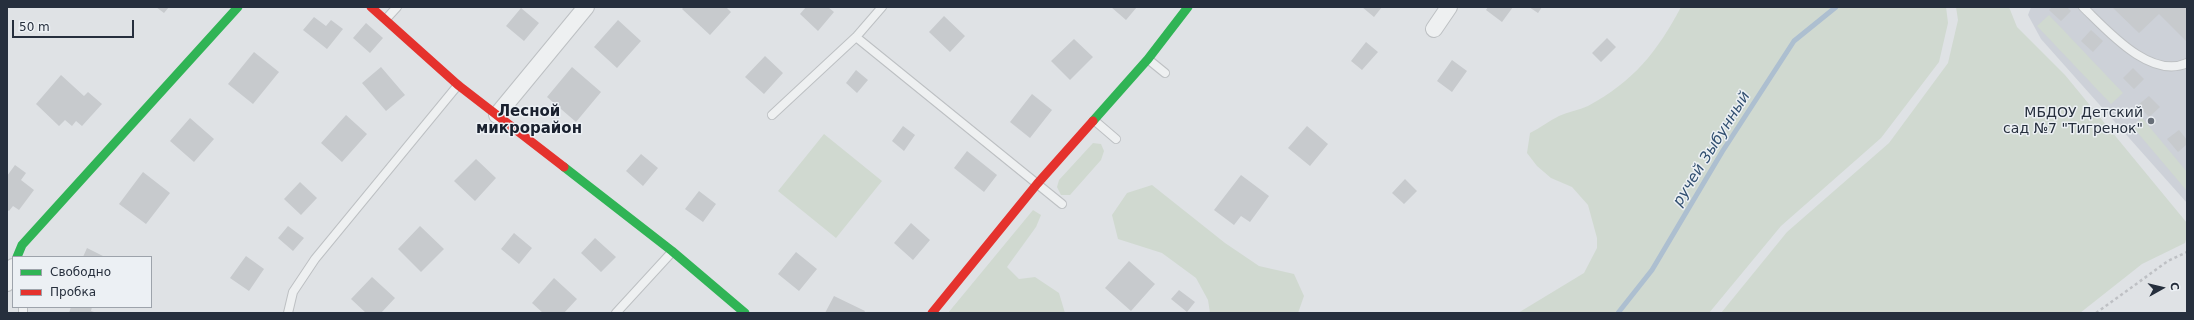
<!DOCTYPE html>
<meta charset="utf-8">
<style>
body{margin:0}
#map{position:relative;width:2194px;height:320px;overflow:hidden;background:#dfe2e5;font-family:"DejaVu Sans",sans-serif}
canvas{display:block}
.frame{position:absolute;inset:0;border:8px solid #262f3d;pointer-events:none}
.legend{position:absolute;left:12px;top:256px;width:140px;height:52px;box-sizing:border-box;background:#ecf0f4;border:1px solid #9da3ab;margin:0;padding:5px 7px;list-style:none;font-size:12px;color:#262f3d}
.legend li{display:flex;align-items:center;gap:8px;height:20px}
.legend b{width:20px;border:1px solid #9da3ab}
.north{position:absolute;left:2142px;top:268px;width:40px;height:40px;-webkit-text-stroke:3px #ecf0f4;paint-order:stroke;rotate:82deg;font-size:11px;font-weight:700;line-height:16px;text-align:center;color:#262f3d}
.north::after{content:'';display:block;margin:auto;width:14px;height:18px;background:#262f3d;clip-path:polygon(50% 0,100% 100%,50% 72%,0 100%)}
.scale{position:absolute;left:12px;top:20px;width:122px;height:18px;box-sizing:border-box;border:2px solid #262f3d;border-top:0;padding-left:5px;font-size:12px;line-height:14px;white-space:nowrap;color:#262f3d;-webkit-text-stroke:3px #ecf0f4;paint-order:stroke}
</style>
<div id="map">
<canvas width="2194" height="320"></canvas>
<div class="frame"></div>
<ul class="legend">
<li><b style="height:5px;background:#30b455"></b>Свободно</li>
<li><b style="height:5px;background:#e5322d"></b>Пробка</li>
</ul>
<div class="north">С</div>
<div class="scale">50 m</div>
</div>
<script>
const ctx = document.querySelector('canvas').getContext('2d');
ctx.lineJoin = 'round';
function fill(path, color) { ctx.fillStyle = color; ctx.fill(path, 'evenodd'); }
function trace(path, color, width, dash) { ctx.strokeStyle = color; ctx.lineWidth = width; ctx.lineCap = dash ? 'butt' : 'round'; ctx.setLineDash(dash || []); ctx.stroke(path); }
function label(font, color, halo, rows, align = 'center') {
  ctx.font = font + ' "DejaVu Sans",sans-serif'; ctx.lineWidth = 3; ctx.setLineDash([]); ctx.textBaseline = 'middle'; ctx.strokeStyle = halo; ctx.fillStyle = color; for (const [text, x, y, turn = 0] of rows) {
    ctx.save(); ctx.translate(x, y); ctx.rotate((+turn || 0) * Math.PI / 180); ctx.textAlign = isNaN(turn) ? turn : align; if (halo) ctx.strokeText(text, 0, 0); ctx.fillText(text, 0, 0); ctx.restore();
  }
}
fill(new Path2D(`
 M2031 7H2187V203L2041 39 2028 15Z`), '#cdd1d8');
fill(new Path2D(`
 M1681 7H1946L1948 23 1939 62 1881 138 1781 226 1709 313H1518L1584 273 1597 248V238L1588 205 1572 187 1551 178 1537 166 1527 153 1530 133C1540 128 1549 121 1559 116 1568 112 1579 110 1588 106 1634 81 1657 52 1681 7Z
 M1956 7H2009L2017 27 2065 75 2187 223V236L2185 243 2142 264 2080 313H1721L1787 232 1889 143 1948 63 1958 20Z
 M2049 15 2123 93 2111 104 2037 26Z
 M2142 118 2187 172V191L2132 126Z
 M824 134 882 181 836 238 778 191Z
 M1093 143 1101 144 1104 151 1101 160 1070 195H1061L1057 187 1059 180Z
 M1152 185 1225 243 1259 266 1294 274 1304 296 1298 313H1210L1208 300 1196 278 1162 253 1118 239 1112 215 1127 193Z
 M1033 210 1041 215 1036 227 1007 267 1019 279 1035 277 1059 293 1065 313H948Z`), '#d0d9d0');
trace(new Path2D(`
 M1618 313 1652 270 1722 152 1794 41 1836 7`), '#adbfd0', 5);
fill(new Path2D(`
 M156 7H169L164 13Z
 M684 7H726L731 12 710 35 682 9Z
 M806 7H828L834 12 818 31 800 14Z
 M1111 7H1137L1126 20Z
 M1362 7H1382L1374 17Z
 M1488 7H1513L1502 22 1486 10Z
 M1529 7H1542L1538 13Z
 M2052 7H2067L2071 11 2061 21 2049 10Z
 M2112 7H2187V42L2159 14 2139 33Z
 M521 8 539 23 524 41 506 26Z
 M944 16 965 36 950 52 929 32Z
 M314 17 326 26 331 20 343 29 327 49 303 30Z
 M618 20 641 41 617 68 594 47Z
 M366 23 383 38 370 53 353 38Z
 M2091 30 2103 41 2093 52 2081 41Z
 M1607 38 1616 47 1601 62 1592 53Z
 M1074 39 1093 57 1070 80 1051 61Z
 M1366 42 1378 52 1362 70 1351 61Z
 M254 52 279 72 253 104 228 84Z
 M765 56 783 73 764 94 745 77Z
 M1452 60 1467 71 1452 92 1437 81Z
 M381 67 405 95 386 111 362 83Z
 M572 67 601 92 576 122 547 97Z
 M2133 68 2144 79 2134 89 2123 78Z
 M856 70 868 80 857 93 846 83Z
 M61 75 84 96 88 92 102 104 82 126 76 121 72 126 65 120 59 126 36 104Z
 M1032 94 1052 110 1030 138 1010 122Z
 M2149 96 2160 107 2149 117 2138 105Z
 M346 115 367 134 342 162 321 143Z
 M190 118 214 139 194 162 170 141Z
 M903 126 915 135 904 151 892 141Z
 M1307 126 1328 144 1310 166 1288 148Z
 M2179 130 2187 140V144L2178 152 2167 139Z
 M967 151 997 175 984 192 954 168Z
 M641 154 658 168 643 186 626 171Z
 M476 159 496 178 475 201 454 181Z
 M15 165 26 173 21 180 34 190 19 210 13 206 9 211 7 210V176Z
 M143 172 170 193 146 224 119 204Z
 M1241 175 1269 196 1250 222 1241 216 1234 225 1214 210Z
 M1405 179 1417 191 1404 204 1392 193Z
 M300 182 317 198 301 215 284 199Z
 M699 191 716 204 703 222 685 209Z
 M911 223 930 240 913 260 894 243Z
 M288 226 304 238 293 251 278 238Z
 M420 226 444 249 421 272 398 249Z
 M514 233 532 248 519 264 501 249Z
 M595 238 616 257 601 272 581 253Z
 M87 248 105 257H83Z
 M796 252 817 269 799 291 778 274Z
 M246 256 264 269 249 291 230 278Z
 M1129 261 1155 284 1131 311 1105 288Z
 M372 277 395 298 381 313H366L351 299Z
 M554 278 577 299 564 313H543L532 303Z
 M1179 290 1195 302 1187 312 1171 299Z
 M834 296 865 311 864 313H825Z
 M71 307H92L91 311 97 313H69Z`), '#c7cacd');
const lane = new Path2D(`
 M2083 7C2106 29 2150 80 2187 63
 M386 19 397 7
 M856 37 1062 204
 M1149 60 1165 73
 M772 115 856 37 882 7
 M1095 121 1116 139
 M23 307V313
 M288 313 293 292 315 259 458 85
 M616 313 672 252`);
const street = new Path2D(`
 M1434 29 1449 7
 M497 115 586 7
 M7 283 13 267`);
trace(lane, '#bdc0c3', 10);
trace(street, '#bdc0c3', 18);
trace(new Path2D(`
 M2096 313 2168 261 2187 252`), '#bec0c4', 2.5, [3, 3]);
trace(lane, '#eef0f1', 8);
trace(street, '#eef0f1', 16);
trace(new Path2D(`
 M1093 121 1148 59 1188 7
 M564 167 672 251 745 313
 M17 257 22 245 238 7`), '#30b455', 9);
trace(new Path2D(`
 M371 7 458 85 564 167
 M932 313 1037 184 1093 121`), '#e5322d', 9);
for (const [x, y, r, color] of [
 [2151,121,4,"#676e78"]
]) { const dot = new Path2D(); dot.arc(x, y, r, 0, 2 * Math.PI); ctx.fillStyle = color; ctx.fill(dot); trace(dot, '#ecf0f4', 1.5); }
label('14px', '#262f3d', '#ecf0f4', [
 ["МБДОУ Детский",2143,113],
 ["сад №7 \"Тигренок\"",2143,129]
], 'right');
label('bold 15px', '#19202e', '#ecf0f4', [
 ["Лесной",529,112],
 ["микрорайон",529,129]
]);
label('italic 15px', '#314f70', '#ecf0f4', [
 ["ручей Зыбунный",1712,149,-58]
]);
</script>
